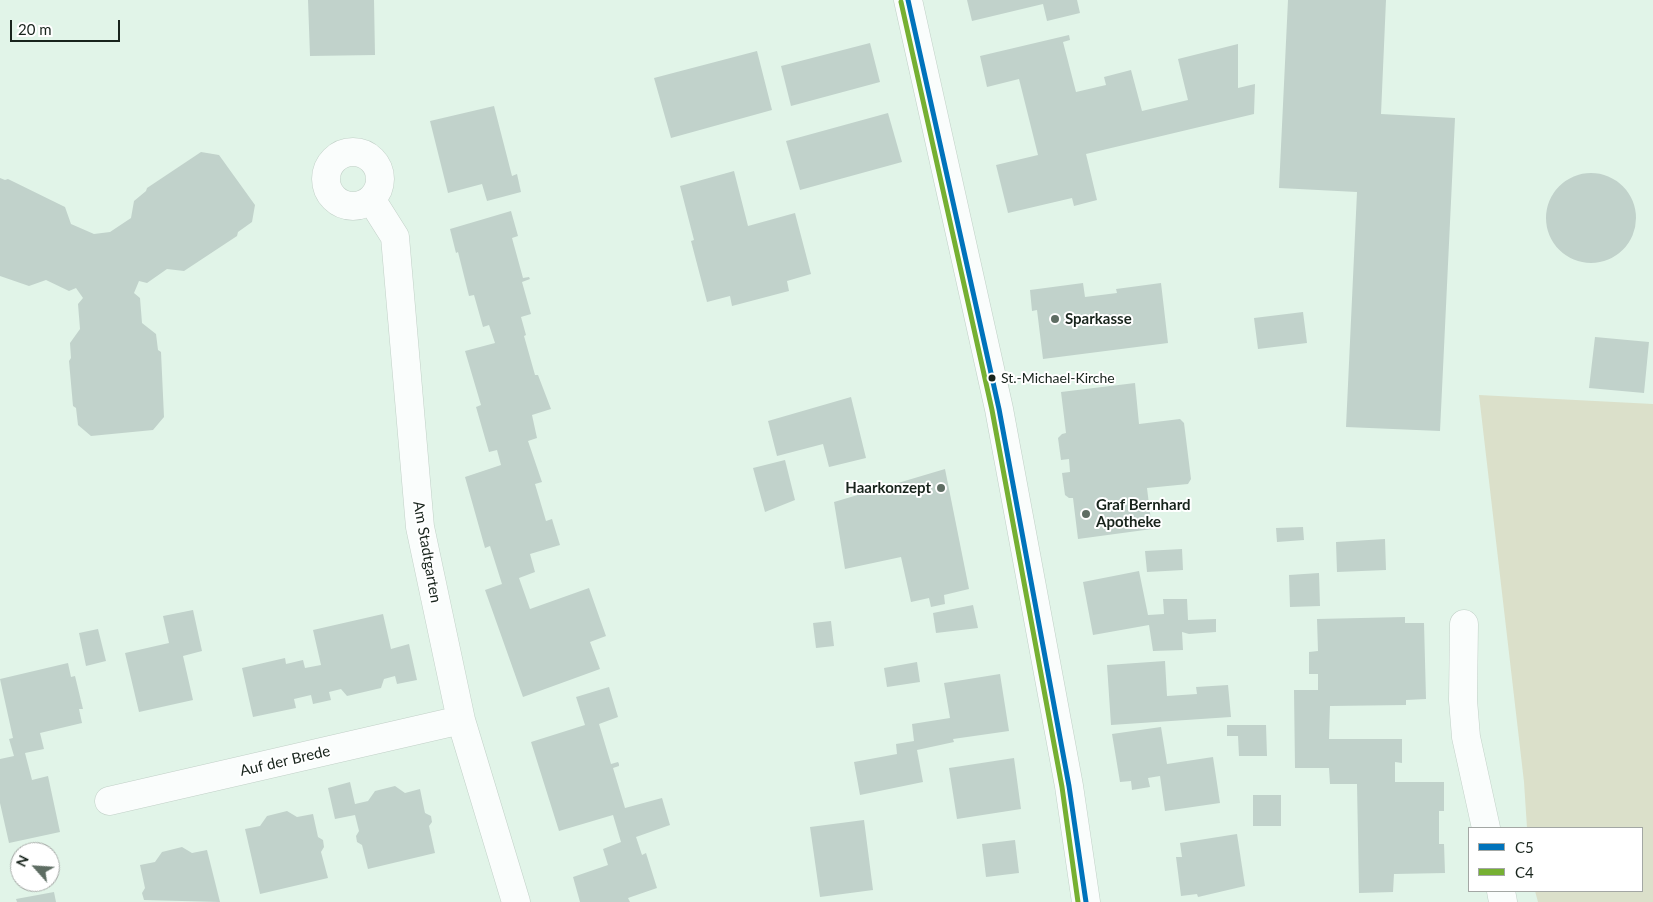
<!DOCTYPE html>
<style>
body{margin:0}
#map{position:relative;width:1653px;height:902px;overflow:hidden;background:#e1f4e8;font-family:Lato,sans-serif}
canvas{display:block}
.legend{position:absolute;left:1468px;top:827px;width:175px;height:65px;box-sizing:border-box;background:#fff;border:1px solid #a3a7a4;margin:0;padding:6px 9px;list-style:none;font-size:15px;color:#18241c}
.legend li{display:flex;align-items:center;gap:10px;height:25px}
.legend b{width:25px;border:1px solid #a3a7a4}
.north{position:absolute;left:10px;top:842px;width:50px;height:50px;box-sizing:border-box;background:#fff;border:1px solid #a3a7a4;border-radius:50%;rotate:296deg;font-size:14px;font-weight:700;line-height:20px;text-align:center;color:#18241c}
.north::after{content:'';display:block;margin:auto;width:18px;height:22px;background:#5e6d63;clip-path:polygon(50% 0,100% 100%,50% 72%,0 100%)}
.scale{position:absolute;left:10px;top:20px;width:110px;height:22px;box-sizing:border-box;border:2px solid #18241c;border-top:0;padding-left:6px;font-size:15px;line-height:18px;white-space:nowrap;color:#18241c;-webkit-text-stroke:4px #fff;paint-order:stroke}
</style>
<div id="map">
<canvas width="1653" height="902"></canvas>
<ul class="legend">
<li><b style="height:6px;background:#0073bb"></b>C5</li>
<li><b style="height:6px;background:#76b032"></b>C4</li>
</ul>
<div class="north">N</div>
<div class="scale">20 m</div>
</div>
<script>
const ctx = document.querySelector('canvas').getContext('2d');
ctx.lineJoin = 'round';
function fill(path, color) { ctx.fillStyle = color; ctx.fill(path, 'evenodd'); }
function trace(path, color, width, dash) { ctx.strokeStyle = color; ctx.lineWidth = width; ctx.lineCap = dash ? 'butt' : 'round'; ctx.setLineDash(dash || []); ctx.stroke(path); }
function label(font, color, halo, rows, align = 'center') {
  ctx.font = font + ' Lato,sans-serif'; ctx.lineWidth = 4; ctx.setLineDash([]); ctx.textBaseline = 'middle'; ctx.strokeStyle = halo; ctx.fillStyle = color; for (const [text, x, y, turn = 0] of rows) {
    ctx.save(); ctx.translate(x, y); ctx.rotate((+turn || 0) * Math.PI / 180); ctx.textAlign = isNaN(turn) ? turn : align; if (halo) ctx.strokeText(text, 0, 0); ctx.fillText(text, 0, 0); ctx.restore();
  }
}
fill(new Path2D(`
 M1479 395 1653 404V902H1538L1535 891H1642V828H1527L1524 782Z`), '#dbe0ca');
fill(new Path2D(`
 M308 0H374L375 55 310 56Z
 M967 0H1077L1080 13 1047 21 1043 4 972 21Z
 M1288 0H1386L1381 114 1455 118 1440 431 1346 427 1357 192 1279 188Z
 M1069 35 1070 40 1063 42 1076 92 1106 85 1104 77 1131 70 1142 111 1188 100 1178 59 1238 44V88L1255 84 1254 114 1086 154 1097 200 1074 206 1072 198 1008 213 996 165 1038 155 1019 79 987 87 980 56Z
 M870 43 880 82 791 106 781 66Z
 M757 51 772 110 671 138 654 78Z
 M494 106 512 176 517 174 521 192 487 201 482 184 448 193 430 121Z
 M888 113 902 162 800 190 786 141Z
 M201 152 219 155 255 205 252 222 238 232 237 236 184 271 167 269 147 283 139 281 134 293 140 298 142 323 156 334 158 350 161 352 164 417 153 430 91 436 78 425 76 408 73 406 69 361 71 358 70 343 80 329 78 304 83 298 76 288 69 291 46 280 29 286 0 276V178L5 180 8 179 65 207 71 224 94 234 110 232 131 218 134 201 146 191 147 188Z
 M734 171 748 226 795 213 811 274 787 281 789 291 732 306 730 296 707 302 691 241 694 240 680 186Z
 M1546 218a45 45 0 1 1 90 0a45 45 0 1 1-90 0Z
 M511 211 518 236 512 238 523 278 529 277 530 279 522 282 531 314 521 317 526 335 524 336 535 375H538L551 409 532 415 537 438 528 441 542 482 535 484 546 521 552 519 560 545 530 554 535 572 519 578 530 609 589 588 606 636 590 642 600 669 523 697 485 590 502 584 490 546 485 548 465 477 501 465 497 450 489 452 476 407 481 405 465 351 495 343 489 325 483 327 474 295 469 296 458 252 456 253 450 229Z
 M1083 283 1085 297 1117 293 1116 289 1161 283 1168 343 1043 359 1037 310 1032 311 1030 290Z
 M1303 312 1307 343 1258 349 1254 318Z
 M1595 337 1649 342 1644 393 1589 388Z
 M1135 383 1139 424 1180 419 1184 423 1191 479 1188 484 1147 488 1152 529 1078 539 1073 498H1069L1065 495 1062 473 1070 472 1069 459 1061 460 1058 438 1062 434 1066 433 1061 392Z
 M851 397 866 458 829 467 823 444 777 456 768 421Z
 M785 460 795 500 765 512 753 468Z
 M945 469 969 589 944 595 945 604 931 607 929 598 911 602 901 557 845 569 834 502Z
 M1303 527 1304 540 1277 542 1276 528Z
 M1385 539 1386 570 1337 572 1336 542Z
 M1182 549 1183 570 1147 572 1145 551Z
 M1139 571 1148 615 1164 614 1163 599H1187L1188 620 1216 619V632L1189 634 1182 632 1183 650 1153 651 1149 625 1093 635 1083 582Z
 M1319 573 1320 606 1290 607 1289 575Z
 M973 605 978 628 936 633 933 613Z
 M193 610 202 651 183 656 193 700 139 712 125 653 169 643 163 616Z
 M383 614 391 649 409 644 417 680 397 684 395 676 384 679 381 688 347 696 341 689 329 692 331 700 313 704 311 695 294 699 296 708 253 717 242 668 285 658 286 664 303 660 305 668 321 665 313 630Z
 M1405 617V623H1424L1426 699 1406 700V705L1330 706 1329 739H1402V763L1395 762V782H1444V811H1439V844H1444L1445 873 1394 874 1393 892 1359 893 1357 784H1330L1329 768H1295L1294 690H1318V674H1309V652L1318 651 1317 619Z
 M831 621 834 646 816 648 813 623Z
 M98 629 106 661 86 666 79 633Z
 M1165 661 1167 696 1197 694 1196 687 1228 685 1231 717 1111 725 1107 665Z
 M917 662 920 682 887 687 884 668Z
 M68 663 71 677 75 676 83 709H79L82 723 40 733 44 749 25 753 32 780 48 776 60 832 9 843 0 803V759L14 756 9 739 13 738 0 679Z
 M1000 674 1009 731 953 739 954 742 917 750 923 782 860 795 854 762 897 754 896 744 914 741 912 724 950 718 944 683Z
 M609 687 618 717 599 724 611 764 618 762 619 764V766L613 768 625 808 662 798 670 825 636 837 642 855 646 853 657 888 628 898 630 902H580L573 877 608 865 603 849 621 842 613 815 559 831 531 742 585 725 576 697Z
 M1227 725H1266L1267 756H1239L1238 736H1227Z
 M1161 727 1167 764 1213 757 1220 803 1165 811 1160 776 1148 778 1150 787 1132 790 1131 781 1120 782 1112 734Z
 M1014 758 1021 809 957 819 949 768Z
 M350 782 355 804 368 801 375 791 395 786 405 793 420 789 425 813 431 816 432 822 429 826 435 853 368 869 362 845 357 842 356 836 359 831 355 815 335 819 328 788Z
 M1253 795H1281V826H1253Z
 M287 811 297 817 313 814 318 837 323 840 324 847 321 852 328 878 260 894 245 829 260 826 267 816Z
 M864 820 873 890 820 897 810 827Z
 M1237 834 1245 886 1198 897 1197 894 1181 896 1176 857H1182L1180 843Z
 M1015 840 1019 873 986 877 982 844Z
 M182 847 192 853 207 850 220 902 144 900 142 893 145 888 140 865 155 862 162 852Z
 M54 892 56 902H17L16 899Z`), '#c1d2cb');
const minor = new Path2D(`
 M326 179a27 27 0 1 1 54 0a27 27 0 1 1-54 0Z
 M371 199 395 237 420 527 461 720 516 902
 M1464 624 1463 700 1466 737 1486 828
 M109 801 461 720
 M1501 891 1503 902`);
const secondary = new Path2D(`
 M908 0 999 409 1069 786 1086 902`);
trace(minor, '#c1d0c7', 29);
trace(secondary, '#c1d0c7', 29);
trace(minor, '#fafdfc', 28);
trace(secondary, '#fafdfc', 28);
trace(new Path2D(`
 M908 0 999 409 1069 786 1086 902`), '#0073bb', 5);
trace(new Path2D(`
 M901 2 992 410 1062 787 1078 902`), '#76b032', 5);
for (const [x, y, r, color] of [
 [1055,319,5,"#5e6d63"],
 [992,378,4.5,"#18241c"],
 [941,488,5,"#5e6d63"],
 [1086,514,5,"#5e6d63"]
]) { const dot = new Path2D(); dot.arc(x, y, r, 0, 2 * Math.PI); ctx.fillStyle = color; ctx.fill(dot); trace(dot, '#fff', 2); }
label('14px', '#18241c', '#fff', [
 ["St.-Michael-Kirche",1001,378]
], 'left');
label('bold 15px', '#18241c', '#fff', [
 ["Sparkasse",1065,319],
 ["Haarkonzept",931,488,"right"],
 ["Graf Bernhard",1096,505],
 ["Apotheke",1096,522]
], 'left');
label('15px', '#18241c', '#fff', [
 ["Am Stadtgarten",427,552,80],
 ["Auf der Brede",285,761,-13]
]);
</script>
